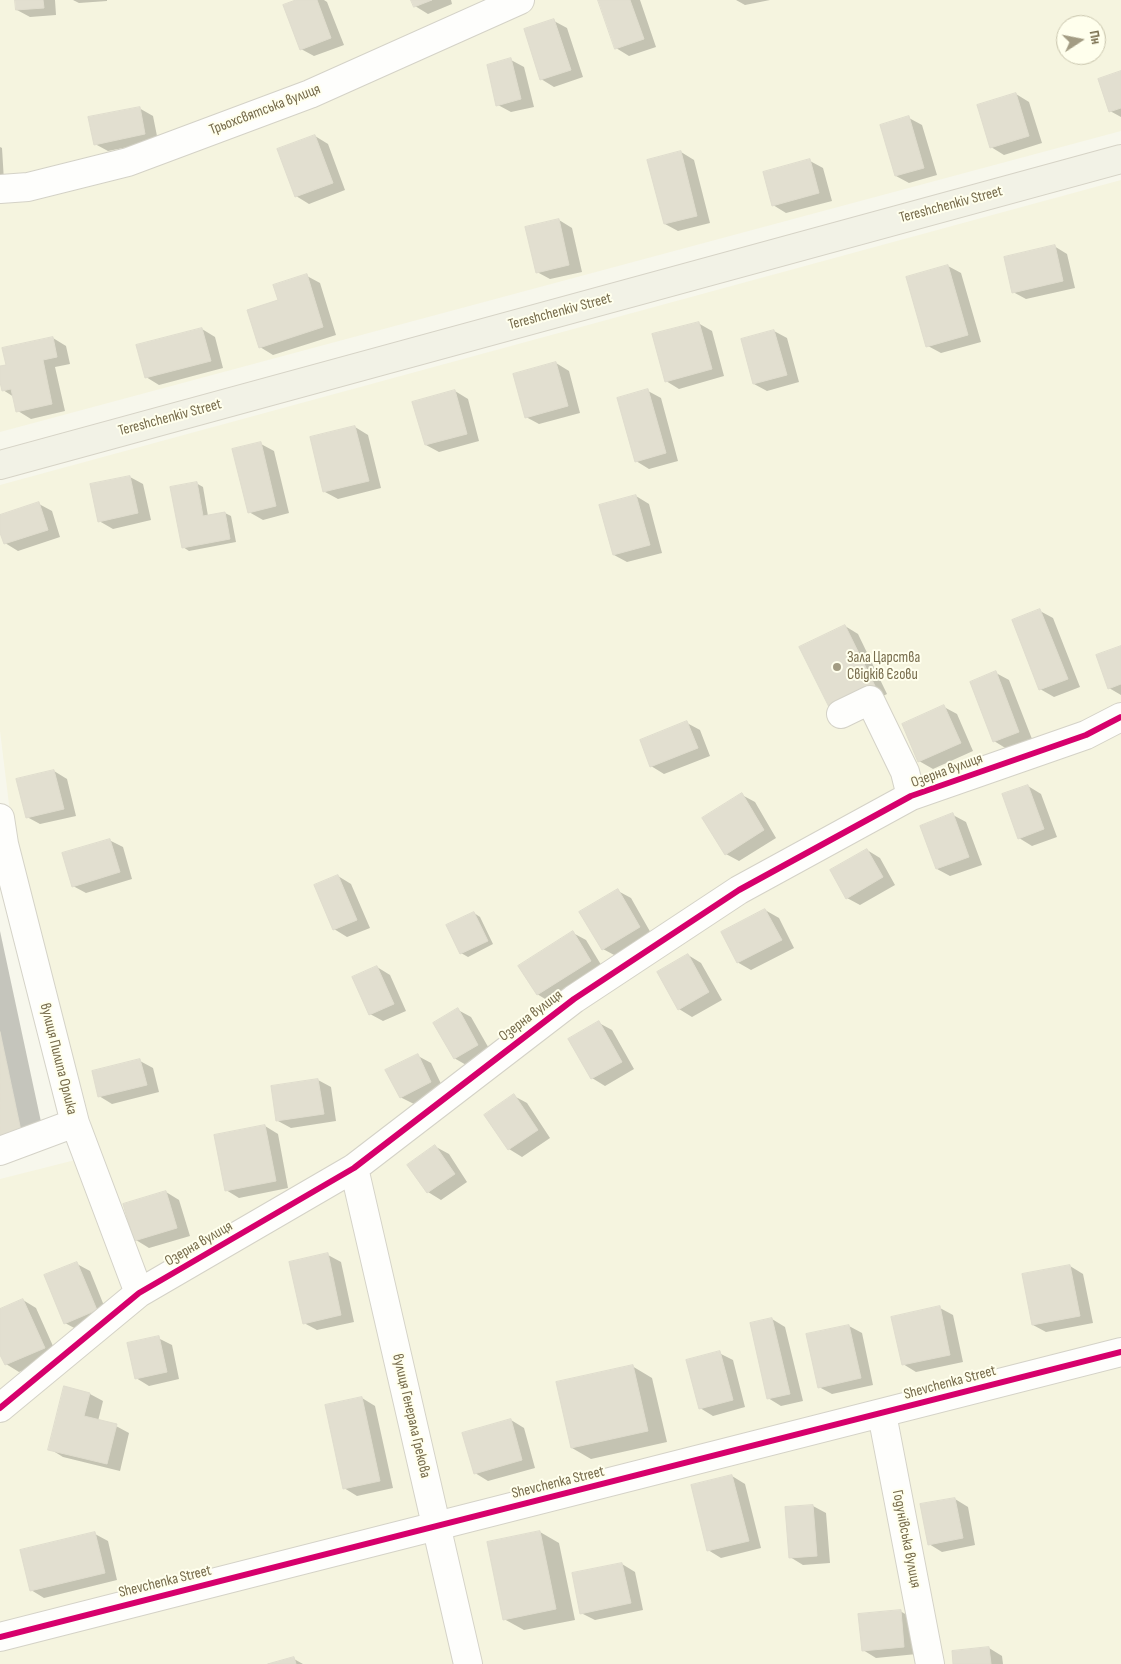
<!DOCTYPE html>
<meta charset="utf-8">
<style>
body{margin:0}
#map{position:relative;width:1121px;height:1664px;overflow:hidden;background:#f7f7ec;font-family:"Sofia Sans Condensed",sans-serif}
canvas{display:block}
.north{position:absolute;left:1056px;top:15px;width:50px;height:50px;box-sizing:border-box;background:#ffffed;border:1px solid #c8c4ac;border-radius:50%;rotate:79deg;font-size:14px;font-weight:700;line-height:20px;text-align:center;color:#766b4b}
.north::after{content:'';display:block;margin:auto;width:18px;height:22px;background:#a39c83;clip-path:polygon(50% 0,100% 100%,50% 72%,0 100%)}
</style>
<div id="map">
<canvas width="1121" height="1664"></canvas>
<div class="north">Пн</div>
</div>
<script>
const ctx = document.querySelector('canvas').getContext('2d');
ctx.lineJoin = 'round';
function fill(path, color) { ctx.fillStyle = color; ctx.fill(path, 'evenodd'); }
function trace(path, color, width, dash) { ctx.strokeStyle = color; ctx.lineWidth = width; ctx.lineCap = dash ? 'butt' : 'round'; ctx.setLineDash(dash || []); ctx.stroke(path); }
function label(font, color, halo, rows, align = 'center') {
  ctx.font = font + ' "Sofia Sans Condensed",sans-serif'; ctx.lineWidth = 4; ctx.setLineDash([]); ctx.textBaseline = 'middle'; ctx.strokeStyle = halo; ctx.fillStyle = color; for (const [text, x, y, turn = 0] of rows) {
    ctx.save(); ctx.translate(x, y); ctx.rotate((+turn || 0) * Math.PI / 180); ctx.textAlign = isNaN(turn) ? turn : align; if (halo) ctx.strokeText(text, 0, 0); ctx.fillText(text, 0, 0); ctx.restore();
  }
}
fill(new Path2D(`
 M0 0H1121V131L0 432ZM1066 25H1096V55H1066Z
 M1121 180V1664H0V1179L99 1154 12 829 0 731V485Z`), '#f5f4df');
fill(new Path2D(`
 M16 0H55L56 15 30 17 17 10Z
 M73 0H107V1L79 3Z
 M300 0H324L327 2 344 45 314 56 301 49Z
 M413 0H451L452 4 428 14 415 6Z
 M600 0H640L656 47 629 56 616 48Z
 M736 0H770L745 5Z
 M554 21 567 28 583 77 554 87 541 79Z
 M511 60 524 67 534 107 511 112 498 105Z
 M1121 72V117L1110 111Z
 M1016 94 1029 102 1042 143 1004 155 991 147Z
 M139 108 153 116 158 141 108 151 95 144Z
 M909 118 922 125 937 175 909 183 896 176Z
 M315 136 328 144 345 190 309 204 296 196Z
 M0 147 2 148 4 181H0Z
 M681 152 694 160 710 223 678 231 665 224Z
 M810 161 823 168 832 201 786 213 773 205Z
 M559 220 572 228 582 272 550 279 537 272Z
 M1054 246 1067 254 1075 288 1026 299 1013 292Z
 M948 266 961 273 981 342 941 353 928 346Z
 M307 276 320 283 336 335 273 355 260 347 279 301Z
 M698 323 712 331 724 376 679 389 666 381Z
 M202 329 215 337 223 368 159 385 146 377Z
 M774 331 787 338 799 382 767 391 754 384 742 340Z
 M53 338 66 346 70 364 55 367 65 411 31 419 18 411 14 397 3 390 0 367 7 365Z
 M556 363 569 371 580 413 539 424 526 417Z
 M455 391 468 399 479 441 439 452 426 445Z
 M648 391 661 398 678 461 649 469 636 461Z
 M355 427 368 435 381 488 338 499 325 492 312 438Z
 M261 444 274 451 289 513 263 520 249 512Z
 M130 477 143 484 151 520 113 529 99 521Z
 M196 483 203 487 208 516 225 513 231 516 236 542 189 551 183 547Z
 M636 496 649 504 662 553 627 562 614 555Z
 M39 504 52 511 60 537 18 551 5 543 0 529V516Z
 M1040 611 1053 618 1080 687 1054 697 1040 689Z
 M845 626 858 634 887 694 844 715Z
 M1121 647V695L1109 688Z
 M996 673 1009 680 1032 739 1007 749 994 741Z
 M944 707 957 714 973 751 933 769 919 761Z
 M687 723 700 730 710 756 664 774 651 766Z
 M54 771 67 779 76 816 40 824 27 817Z
 M1028 786 1041 794 1057 837 1032 846 1019 838Z
 M742 795 755 802 776 838 739 861 726 854Z
 M953 815 966 822 982 865 950 876 937 869 921 826Z
 M109 840 123 847 132 879 86 893 73 886Z
 M867 850 880 858 895 885 860 905 847 898Z
 M338 876 351 884 370 928 347 937 334 929Z
 M618 891 631 898 652 935 616 956 603 949Z
 M765 910 779 918 794 948 751 970 737 962Z
 M474 913 480 917 493 944 468 957 461 953 448 926Z
 M0 931 46 1145 0 1155Z
 M573 933 586 940 603 968 550 1002 537 994Z
 M688 955 701 963 722 1000 692 1017 679 1009Z
 M377 967 390 975 406 1011 383 1021 370 1014Z
 M458 1010 471 1017 491 1052 468 1066 454 1058Z
 M599 1023 612 1030 634 1069 605 1086 592 1078 570 1040Z
 M418 1056 431 1063 444 1090 414 1104 400 1097Z
 M140 1061 153 1068 159 1092 112 1104 99 1096Z
 M318 1080 331 1087 336 1121 291 1128 278 1121Z
 M514 1096 527 1103 550 1138 522 1157 509 1149Z
 M265 1126 278 1134 288 1188 239 1198 226 1190Z
 M436 1147 449 1154 467 1182 441 1200 428 1192Z
 M166 1192 179 1200 190 1236 149 1248 136 1240Z
 M328 1255 341 1262 354 1322 317 1330 304 1323Z
 M77 1264 90 1271 109 1318 78 1330 65 1323Z
 M1070 1266 1083 1274 1093 1323 1046 1332 1033 1325Z
 M23 1300 36 1308 57 1355 19 1372 6 1364 0 1352V1310Z
 M940 1308 953 1315 963 1362 916 1372 903 1364Z
 M772 1319 785 1327 803 1401 781 1406 768 1398Z
 M849 1326 862 1333 873 1385 832 1394 819 1387Z
 M158 1338 172 1345 179 1379 149 1386 136 1378Z
 M719 1353 733 1360 745 1407 713 1416 700 1408Z
 M632 1366 652 1378 667 1442 591 1459 572 1448Z
 M90 1394 103 1401 98 1421 116 1426 129 1433 120 1471 63 1457 50 1449Z
 M362 1398 375 1406 393 1488 357 1496 344 1488Z
 M511 1420 524 1428 535 1468 488 1481 475 1473Z
 M732 1476 745 1484 761 1548 721 1558 708 1550Z
 M955 1499 968 1507 975 1545 942 1552 929 1544Z
 M813 1506 826 1513 830 1563 803 1565 790 1557Z
 M540 1532 559 1543 575 1620 524 1630 504 1619Z
 M95 1534 108 1541 117 1580 44 1598 31 1590Z
 M622 1564 635 1572 643 1610 595 1620 581 1613Z
 M900 1611 914 1619 917 1654 876 1658 863 1650Z
 M989 1648 1002 1656 1003 1664H955Z
 M294 1659 303 1664H273Z`), '#0003');
const building = new Path2D(`
 M15 0H43L44 8 16 10Z
 M296 0H317L331 38 300 50 283 5Z
 M411 0H432L414 7Z
 M598 0H630L644 39 615 49Z
 M554 19 571 70 540 80 524 29Z
 M511 58 521 99 496 106 487 65Z
 M1121 71V108L1109 112 1098 79Z
 M1016 93 1029 136 990 148 977 105Z
 M140 107 145 134 94 145 88 117Z
 M909 116 924 168 895 176 880 125Z
 M315 135 333 183 295 197 277 149Z
 M681 151 697 216 664 224 647 160Z
 M810 159 819 193 772 206 763 172Z
 M559 219 569 265 536 273 525 227Z
 M1055 245 1063 281 1012 293 1004 257Z
 M948 265 968 335 926 347 906 277Z
 M307 274 323 327 259 348 247 310 278 300 273 285Z
 M699 322 712 369 665 382 652 334Z
 M202 328 211 361 145 378 136 345Z
 M774 330 787 375 753 384 741 339Z
 M53 337 57 357 43 360 52 404 16 412 11 389 2 391 0 382V366L6 365 2 348Z
 M556 362 568 406 525 418 513 374Z
 M648 389 666 453 635 462 617 398Z
 M455 390 467 434 425 445 412 402Z
 M355 426 369 481 323 492 310 437Z
 M261 442 276 506 248 513 232 449Z
 M130 476 138 513 98 522 90 484Z
 M197 482 203 516 225 512 230 539 182 548 170 487Z
 M636 495 650 545 613 555 599 505Z
 M39 502 48 530 4 544 0 533V515Z
 M1040 609 1068 679 1039 690 1012 620Z
 M845 625 875 686 830 709 799 647Z
 M1121 646V684L1108 689 1096 655Z
 M996 671 1019 732 993 742 970 682Z
 M944 705 961 743 918 762 902 724Z
 M687 721 698 748 650 767 640 740Z
 M54 770 64 809 26 818 16 779Z
 M1028 785 1044 829 1018 839 1002 794Z
 M742 793 764 830 725 855 702 818Z
 M953 813 969 857 936 869 920 826Z
 M110 839 120 872 72 887 62 853Z
 M867 849 883 877 846 899 830 870Z
 M338 875 357 920 333 930 314 885Z
 M618 889 640 927 602 950 579 912Z
 M765 909 782 940 737 963 721 932Z
 M474 912 488 941 460 954 446 925Z
 M573 931 591 961 537 995 518 966Z
 M688 954 709 992 678 1010 657 972Z
 M377 966 394 1004 369 1015 352 977Z
 M458 1008 478 1045 454 1059 433 1023Z
 M599 1021 622 1062 591 1079 568 1039Z
 M0 1032 21 1131 0 1135Z
 M418 1054 431 1082 400 1098 385 1070Z
 M140 1059 147 1085 98 1097 92 1071Z
 M318 1079 324 1114 276 1121 271 1086Z
 M514 1094 538 1130 508 1150 484 1115Z
 M265 1125 276 1181 225 1191 214 1135Z
 M435 1145 455 1174 427 1193 407 1165Z
 M166 1191 177 1228 134 1241 123 1204Z
 M328 1253 341 1315 303 1324 289 1262Z
 M77 1262 97 1310 64 1324 44 1275Z
 M1070 1265 1080 1316 1032 1325 1022 1274Z
 M23 1299 45 1348 5 1365 0 1355V1309Z
 M940 1306 950 1355 902 1365 891 1317Z
 M772 1318 790 1394 767 1399 750 1323Z
 M849 1325 861 1378 818 1388 806 1334Z
 M159 1336 167 1372 135 1379 127 1343Z
 M720 1351 733 1400 699 1409 686 1360Z
 M633 1365 648 1431 571 1448 556 1382Z
 M64 1386 90 1393 84 1416 117 1424 107 1464 48 1450Z
 M362 1397 380 1481 343 1489 325 1405Z
 M511 1419 522 1460 474 1474 462 1433Z
 M732 1475 749 1541 707 1551 691 1485Z
 M955 1498 963 1538 928 1545 920 1504Z
 M813 1505 817 1556 789 1558 785 1507Z
 M540 1531 556 1609 503 1620 487 1542Z
 M95 1532 105 1573 30 1591 20 1550Z
 M622 1563 631 1603 580 1614 572 1573Z
 M901 1610 904 1647 862 1651 858 1614Z
 M989 1647 991 1664H953L952 1651Z
 M294 1657 296 1664H268Z`);
fill(building, '#e2dfd0');
trace(building, '#e0ddce', 1);
const minor = new Path2D(`
 M0 189 28 187 128 162 310 94 520 0
 M841 714 870 700 905 772 911 796
 M0 818 4 844 75 1123 139 1293
 M0 1151 75 1123
 M354 1168 468 1664
 M0 1408 139 1293 354 1168 574 999 739 890 911 796 1086 735 1121 717
 M882 1414 930 1664
 M0 1637 1121 1352`);
const major = new Path2D(`
 M0 465 1121 159`);
trace(minor, '#d4d2c7', 30);
trace(major, '#d6d3c6', 30);
trace(minor, '#fefefc', 28);
trace(major, '#f2f2e6', 28);
trace(new Path2D(`
 M0 1408 139 1293 354 1168 574 999 739 890 911 796 1086 735 1121 717
 M0 1637 1121 1352`), '#d6006c', 6);
for (const [x, y, r, color] of [
 [837,667,5,"#a39c83"]
]) { const dot = new Path2D(); dot.arc(x, y, r, 0, 2 * Math.PI); ctx.fillStyle = color; ctx.fill(dot); trace(dot, '#ffffed', 2); }
label('15px', '#766b4b', '#ffffed', [
 ["Трьохсвятська вулиця",265,110,-21],
 ["Tereshchenkiv Street",951,205,-15],
 ["Tereshchenkiv Street",560,312,-15],
 ["Tereshchenkiv Street",170,418,-15],
 ["Озерна вулиця",947,771,-20],
 ["Озерна вулиця",531,1016,-37],
 ["вулиця Пилипа Орлика",58,1059,76],
 ["Озерна вулиця",199,1244,-30],
 ["Shevchenka Street",950,1383,-15],
 ["вулиця Генерала Грекова",411,1416,77],
 ["Shevchenka Street",558,1483,-14],
 ["Годунівська вулиця",906,1539,79],
 ["Shevchenka Street",165,1582,-14]
]);
label('15px', '#766b4b', '#ffffed', [
 ["Зала Царства",847,658],
 ["Свідків Єгови",847,675]
], 'left');
</script>
